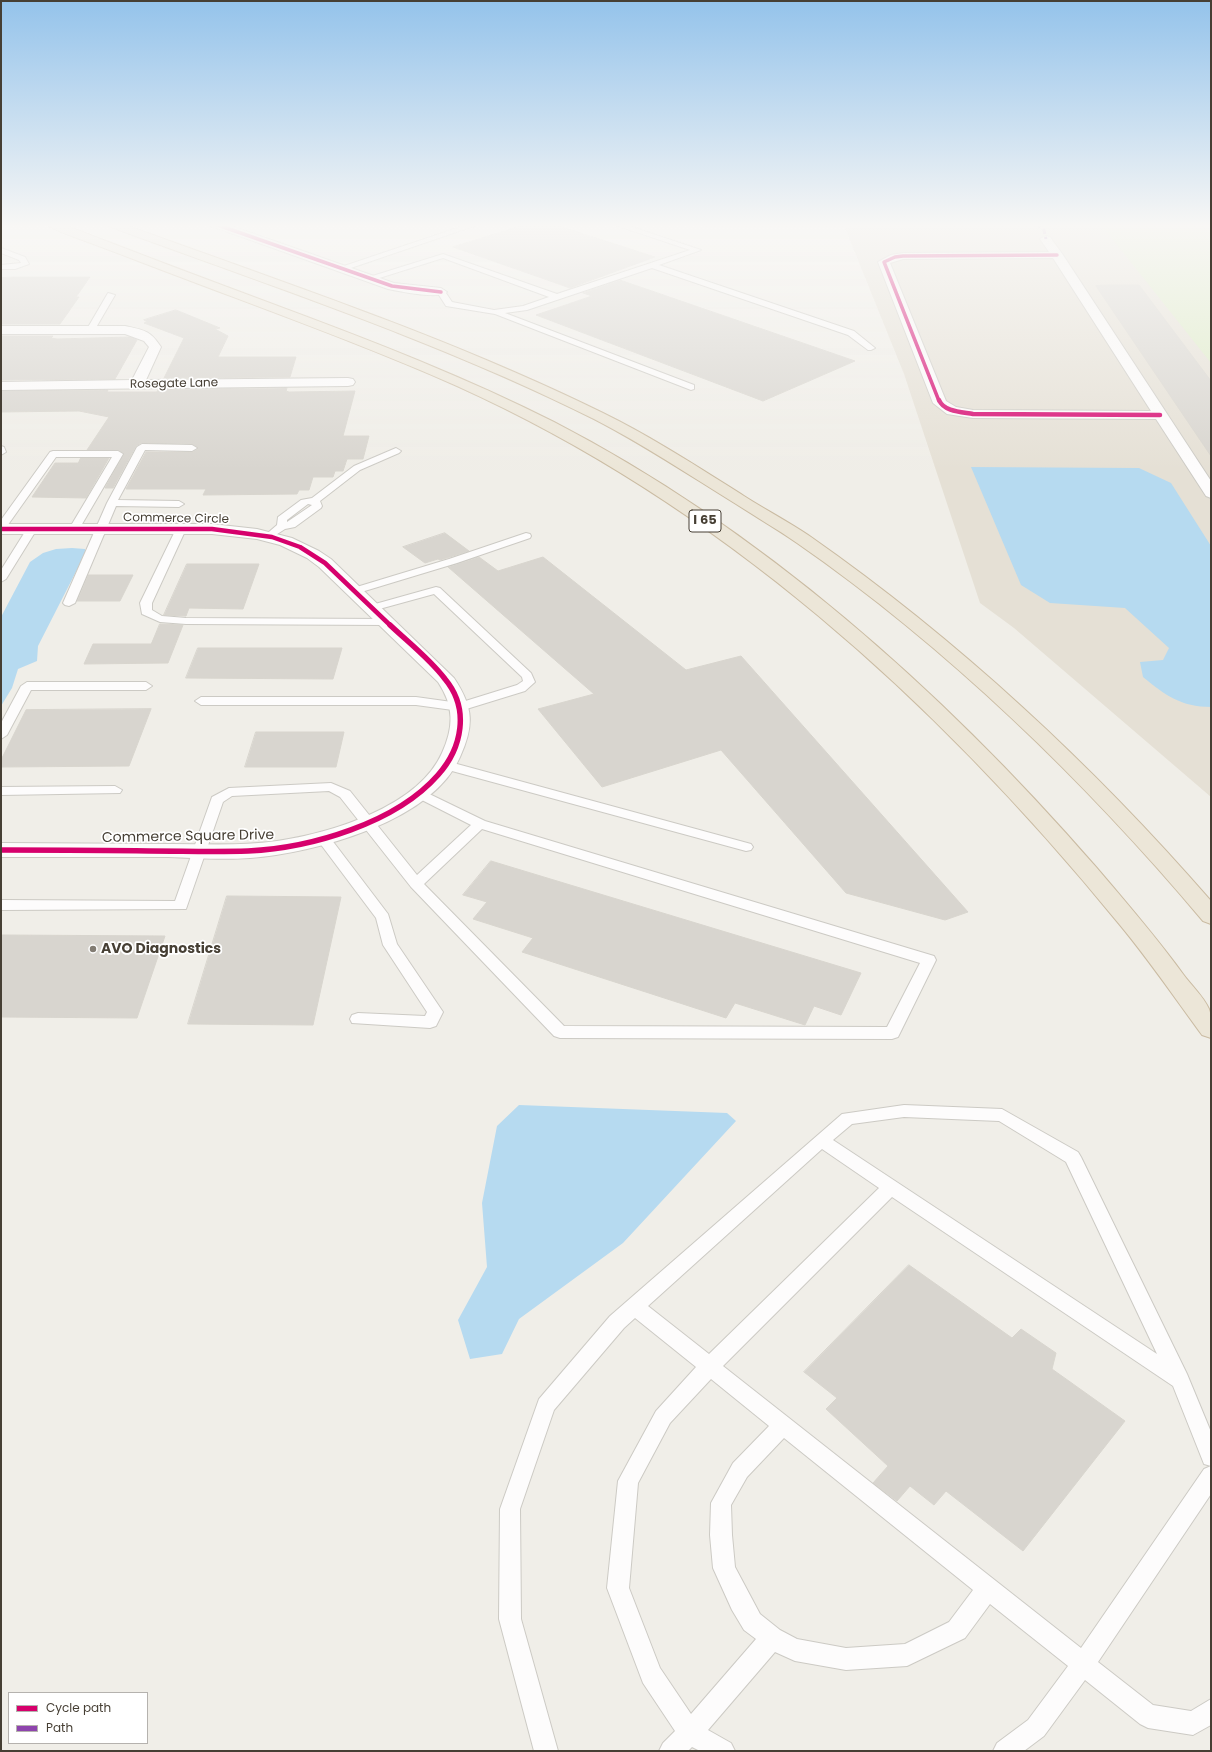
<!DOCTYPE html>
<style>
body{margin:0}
#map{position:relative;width:1212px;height:1752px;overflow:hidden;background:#f0eee8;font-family:Poppins,sans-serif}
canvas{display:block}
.frame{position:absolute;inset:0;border:2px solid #463f34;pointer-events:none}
.legend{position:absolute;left:8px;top:1692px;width:140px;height:52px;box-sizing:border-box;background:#fff;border:1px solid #b5b2ae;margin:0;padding:5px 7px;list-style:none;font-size:12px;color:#463f34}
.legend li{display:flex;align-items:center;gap:8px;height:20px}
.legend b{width:20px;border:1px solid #b5b2ae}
</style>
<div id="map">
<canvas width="1212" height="1752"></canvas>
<div class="frame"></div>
<ul class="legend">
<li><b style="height:5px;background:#d6006c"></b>Cycle path</li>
<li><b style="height:5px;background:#8e44ad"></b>Path</li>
</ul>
</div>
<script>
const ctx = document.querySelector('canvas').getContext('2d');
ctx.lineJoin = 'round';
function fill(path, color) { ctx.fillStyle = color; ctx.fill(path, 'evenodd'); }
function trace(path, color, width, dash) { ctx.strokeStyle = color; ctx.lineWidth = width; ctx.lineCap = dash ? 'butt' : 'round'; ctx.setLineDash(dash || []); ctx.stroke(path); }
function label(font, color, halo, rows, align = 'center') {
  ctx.font = font + ' Poppins,sans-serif'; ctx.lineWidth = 3.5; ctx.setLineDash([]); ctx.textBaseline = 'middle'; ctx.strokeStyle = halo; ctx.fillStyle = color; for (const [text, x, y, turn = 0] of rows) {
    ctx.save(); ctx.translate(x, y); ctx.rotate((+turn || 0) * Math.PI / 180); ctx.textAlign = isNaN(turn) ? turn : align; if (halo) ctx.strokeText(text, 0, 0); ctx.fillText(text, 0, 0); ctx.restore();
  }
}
fill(new Path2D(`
 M705 224H1211V797L1014 628 980 603 904 374 845 228H705Z`), '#e5e0d5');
fill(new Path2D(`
 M1148 224H1211V363L1102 226Z`), '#ddecc6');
fill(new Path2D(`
 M971 467 1139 468 1171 483 1211 546V707C1181 707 1165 695 1143 677L1140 662 1163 660 1169 648 1125 608 1050 603 1021 585Z
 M72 548 85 549V554L38 646 37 661 18 669 12 688 1 706V617L30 562 43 553 56 549Z
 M519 1105 727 1113 736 1121 623 1243 519 1319 502 1354 470 1359 458 1320 487 1267 482 1203 497 1126Z`), '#b6daf0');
const building = new Path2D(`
 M527 224H553L655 257 570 288 453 247Z
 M14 277H90L76 297H79L60 324H1V278Z
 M620 280 855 361 763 401 536 315 592 296 583 293Z
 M1108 285H1139L1211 381V456L1096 286Z
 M176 310 220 328 215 329 228 336 218 357H296L290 377 164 378 184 338 144 323 147 322 144 320Z
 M1 336H53L51 338 57 339 130 337 137 340 115 379 1 380Z
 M287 388 286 391 289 392 355 391 343 436H369L363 459H347L343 471H335L333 477H313L309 490H299L297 494 203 495 206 489H126L146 452H192L198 449 192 444 141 443 136 446 113 488H105L124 454 118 450H87L109 417 79 411 1 412V391L108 390 107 392H157L158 390Z
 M81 458H109L86 498 32 497 55 463H78Z
 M445 533 469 551 440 560 438 559 425 563 403 547Z
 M479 557 498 571 543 557 686 670 741 656 968 912 945 920 846 893 721 750 602 787 538 709 594 694 448 567Z
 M187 564H259L243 609 189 608 186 616 164 615Z
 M88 575H133L120 601H77Z
 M160 624 183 625 168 663 84 664 93 644H151Z
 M198 648H342L333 679 186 678Z
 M151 709 129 766 1 767V760L26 710Z
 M256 732H344L336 767H245Z
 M491 861 861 973 841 1015 814 1006 805 1025 735 1003 726 1018 522 952 533 938 473 919 487 902 463 895Z
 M227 896 341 897 313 1025 188 1024Z
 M1 935 165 936 137 1018 1 1017Z
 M909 1265 1012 1338 1021 1329 1056 1353 1052 1369 1125 1421 1023 1551 946 1491 934 1505 910 1486 897 1501 873 1483 888 1466 826 1409 837 1398 804 1372Z`);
fill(building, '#d8d5cf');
trace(building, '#d8d5ce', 1);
const service = new Path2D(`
 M469 224H480L345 270 338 268Z
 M612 224H623L701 250 659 265 854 331 875 348 871 350H868L848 335 652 268 527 310 505 313 694 385V389L691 390 495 314 446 306 437 292 438 290H444L452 302 494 310 523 306 549 297 443 258 373 280 366 278 443 254 557 294 690 250Z
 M1 248 25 257 29 264 15 269H1V265L21 263 19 260 1 253Z
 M108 293 115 295 94 331H88L87 329Z
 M142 444 192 445 197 448 192 451 145 450 118 500 179 501 184 504 179 507 116 506 75 603 69 606 65 605 63 603 107 503 137 447Z
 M1 446 4 447 6 452 1 455Z
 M396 448 401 451 399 453 360 470 320 501 322 506 321 508 295 527 285 529 268 540 263 537 277 525 278 517 301 500 312 498 354 466ZM308 504 312 505 287 522V520Z
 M53 451H118L123 454 78 531 74 532 69 529 112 457H56L5 529 1 530V520L50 452Z
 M32 526 37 529 6 579 1 582V570L28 527Z
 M181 526 186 529 152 603V610L162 616 186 618 387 619 393 622 387 625 186 624 160 622 142 614 140 603 176 529Z
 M526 533 530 534 531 536 530 538 457 563 358 593 354 594 349 591 350 589 449 559Z
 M436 587 440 588 531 673 535 682 525 691 460 711 416 705H201L195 701 201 697H416L459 703 517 685 523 681 522 677 434 594 372 611 366 608 368 606Z
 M27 682H146L152 686 146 690H31L7 735 1 739V723L21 686Z
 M446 761 751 844 753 847 751 850 746 851 441 768 440 765Z
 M331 783 350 791 417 875 471 825 414 796 412 793 419 789 485 821 934 956 936 960 900 1033 898 1037 892 1039 560 1038 554 1036 411 887 340 797 329 791 232 796 223 802 186 909 1 910V900L175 901 212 797 229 788ZM482 829 920 963 887 1027 564 1026 424 884Z
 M115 786 122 790 120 793 1 795V787Z
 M323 834 328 835 388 914 397 944 443 1012 436 1026 430 1028 352 1023 350 1019 352 1015 358 1013 425 1016 427 1012 383 945 376 918 316 838 318 835Z
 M904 1105 1002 1109 1078 1152 1081 1157 1187 1374 1211 1432V1494L1098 1662 1153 1705 1191 1711 1211 1699V1725L1193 1735 1148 1728 1140 1724 1085 1680 1044 1736 1024 1751H993L997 1743 1028 1720 1068 1666 990 1604 965 1638 907 1666 846 1670 795 1661 775 1652 708 1730 731 1743 735 1751H700L692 1747 688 1751H659L663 1743 675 1731 643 1683 607 1588 618 1481 656 1411 696 1367 635 1318 624 1328 554 1410 520 1509 521 1619 558 1751H534L499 1619 500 1509 539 1399 610 1316 842 1114ZM904 1117 999 1121 1066 1162 1157 1354 833 1140 852 1124ZM822 1149 879 1188 709 1354 648 1306ZM892 1197 1173 1386 1204 1464 1211 1466 1204 1469 1081 1648 723 1366ZM711 1379 769 1426 733 1463 711 1503 710 1535 713 1568 732 1610 744 1630 756 1639 691 1714 660 1668 629 1588 638 1483 670 1423ZM784 1438 973 1590 949 1622 905 1644 846 1648 797 1639 780 1630 760 1614 735 1567 732 1535 731 1505 747 1477Z`);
const minor = new Path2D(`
 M210 224H226L394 283 441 288 447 292C441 300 398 291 388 289L211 226Z
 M1046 236 1050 237 1063 255 1211 481V498L1206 496 1156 419 973 418 947 414 933 403 878 262 891 255 903 253 1049 252 1040 239ZM1053 258 1151 411 973 410 956 407 946 401 890 263 903 259Z
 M1 326H125C144 330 150 330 161 347L146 380 348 378 353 379 355 382 353 385 348 386 1 390V382L132 380 149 347 144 341 125 334H1Z
 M1 524H212L257 529 292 538 319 551 331 559 454 678C474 708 474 726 460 757 432 822 314 853 250 858 223 860 195 858 168 857 112 857 57 857 1 857V843C58 843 114 844 171 844 206 844 242 846 277 841 331 833 418 807 442 753 454 727 454 706 438 682L319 567 307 558 280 545 257 539 212 534H1Z`);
const motorway = new Path2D(`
 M46 224H62C136 253 211 281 286 309 377 343 467 378 554 422 761 529 944 692 1096 867 1126 902 1156 937 1183 974 1191 985 1204 997 1209 1009 1212 1017 1211 1029 1211 1038L1202 1035C1175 998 1149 960 1120 925 938 702 721 505 457 386 362 344 264 309 167 272 140 262 113 251 85 241 72 236 57 232 46 224Z
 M107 224H123C284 283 449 337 603 413 652 437 698 467 744 496 766 510 789 522 811 537 957 639 1094 766 1211 901V924L1203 921C1086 782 947 647 797 543 777 529 756 517 736 504 689 475 643 444 594 419 438 341 271 286 108 226Z`);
trace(service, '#cccac4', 2);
trace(minor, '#cccac4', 2);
trace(motorway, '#cabba2', 2);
fill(service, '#fdfcfc');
fill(minor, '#fdfcfc');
fill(motorway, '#ece6d8');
trace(new Path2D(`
 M1036 224 1044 230 1046 239`), '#8e44ad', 3, [5.5, 3]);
trace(new Path2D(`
 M215 224 392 286 441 292
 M939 401 884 262 895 257 903 256 1057 255`), '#d6006c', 3.5);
trace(new Path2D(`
 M939 400C944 412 962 412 973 414L1160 415
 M1 529H212L272 537 300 547 325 563 391 626`), '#d6006c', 4.5);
trace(new Path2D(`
 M1 850C50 850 100 850 149 851 182 851 215 852 248 851 311 848 396 823 438 775 462 748 470 709 445 679 430 659 408 642 390 625`), '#d6006c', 5.5);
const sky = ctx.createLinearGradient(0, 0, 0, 470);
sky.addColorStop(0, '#94c3eb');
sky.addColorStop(0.48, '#f8f7f5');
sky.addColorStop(1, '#f8f7f500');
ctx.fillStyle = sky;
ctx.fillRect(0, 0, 1212, 470);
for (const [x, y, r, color] of [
 [93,949,4,"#827c73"]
]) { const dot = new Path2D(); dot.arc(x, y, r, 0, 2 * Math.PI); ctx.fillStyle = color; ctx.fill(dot); trace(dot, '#fff', 1.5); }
label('12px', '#463f34', '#fff', [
 ["Rosegate Lane",174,384,-1],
 ["Commerce Circle",176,519,1]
]);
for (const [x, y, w] of [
 [705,521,32]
]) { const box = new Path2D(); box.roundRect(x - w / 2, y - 11, w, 22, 3); ctx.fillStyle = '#fff'; ctx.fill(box); trace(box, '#463f34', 1); }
label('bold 13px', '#463f34', null, [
 ["I 65",705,521]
]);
label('14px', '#463f34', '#fff', [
 ["Commerce Square Drive",188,837,-1]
]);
label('bold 14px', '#463f34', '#fff', [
 ["AVO Diagnostics",101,949]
], 'left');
</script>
